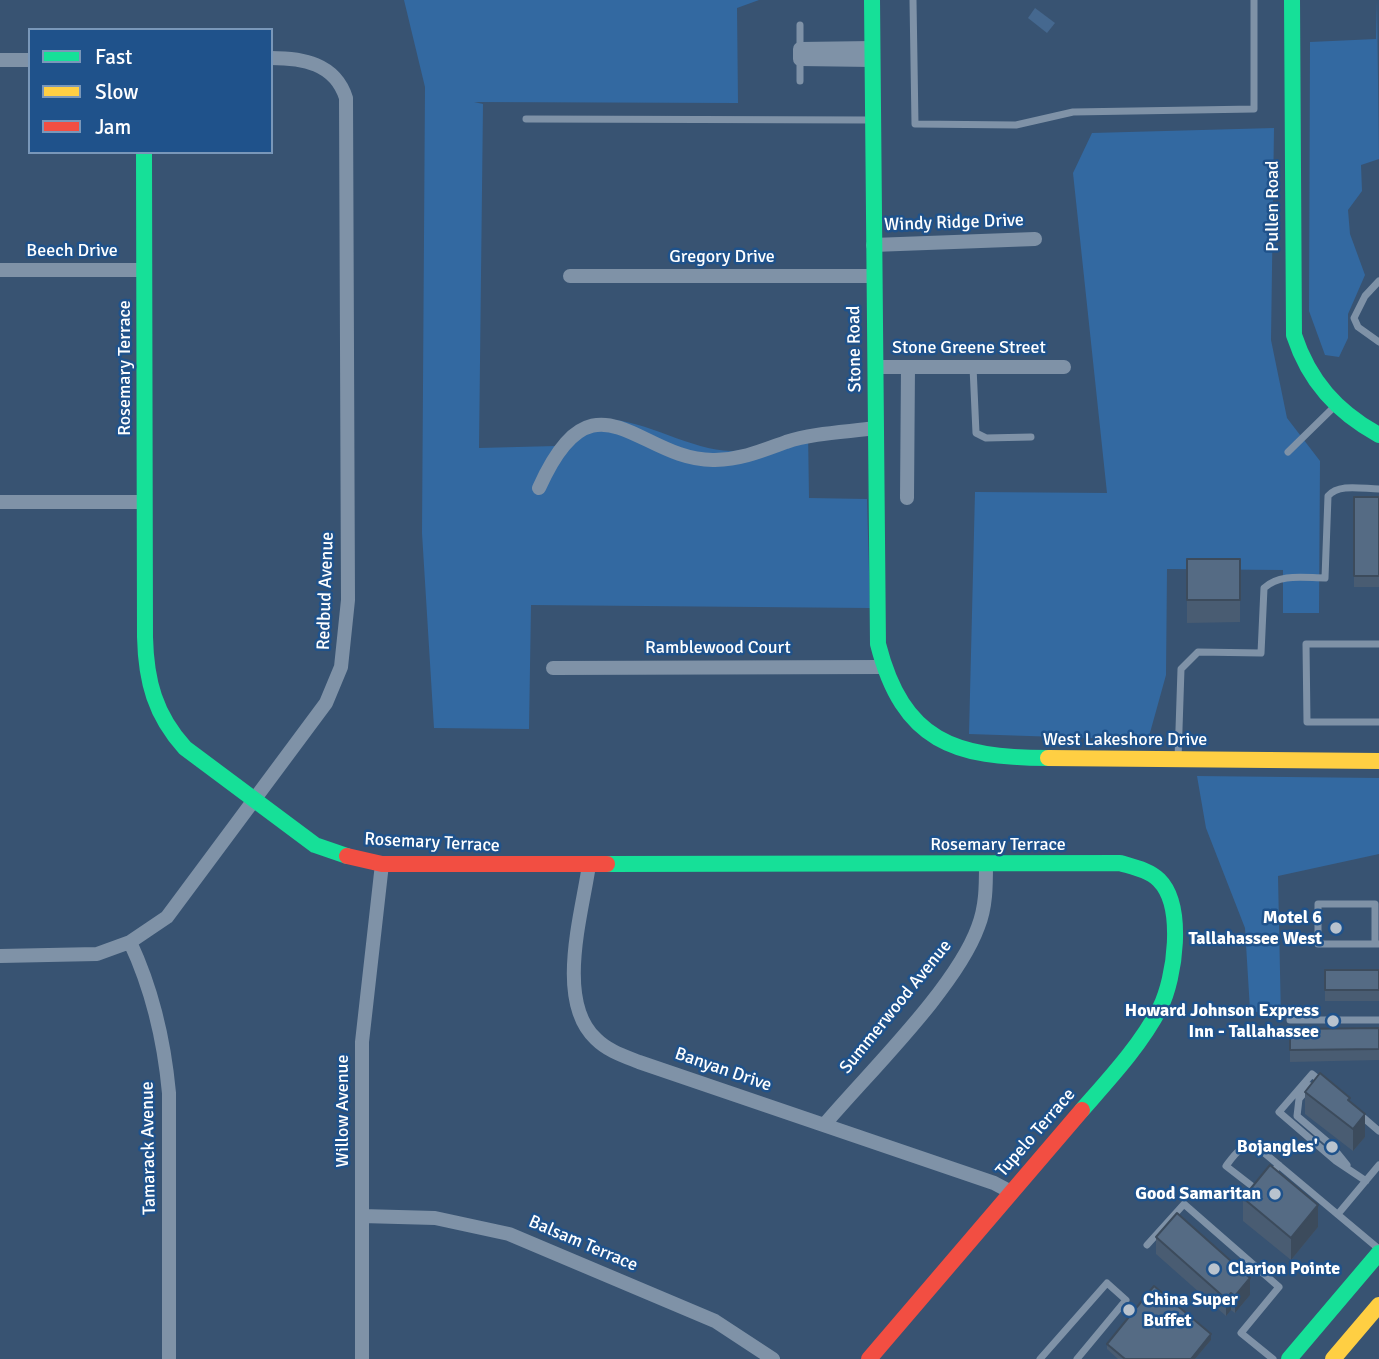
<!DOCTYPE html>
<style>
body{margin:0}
#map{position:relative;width:1379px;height:1359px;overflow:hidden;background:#385372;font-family:Signika,sans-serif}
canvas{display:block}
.legend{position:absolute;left:28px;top:28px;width:245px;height:126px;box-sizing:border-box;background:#1f528b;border:2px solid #7997b9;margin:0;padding:9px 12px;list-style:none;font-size:21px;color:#fff}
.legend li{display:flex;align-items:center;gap:14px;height:35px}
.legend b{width:35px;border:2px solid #7997b9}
</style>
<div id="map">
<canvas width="1379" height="1359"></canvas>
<ul class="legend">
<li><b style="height:9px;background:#16e098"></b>Fast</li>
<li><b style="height:9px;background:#ffcf43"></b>Slow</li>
<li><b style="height:9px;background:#f24e42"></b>Jam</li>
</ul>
</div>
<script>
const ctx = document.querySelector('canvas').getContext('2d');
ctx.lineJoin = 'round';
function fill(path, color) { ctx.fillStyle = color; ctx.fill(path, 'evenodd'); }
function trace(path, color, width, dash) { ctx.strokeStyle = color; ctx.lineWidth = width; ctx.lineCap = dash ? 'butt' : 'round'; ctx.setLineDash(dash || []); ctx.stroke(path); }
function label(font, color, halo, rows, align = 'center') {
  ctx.font = font + ' Signika,sans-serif'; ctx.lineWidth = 5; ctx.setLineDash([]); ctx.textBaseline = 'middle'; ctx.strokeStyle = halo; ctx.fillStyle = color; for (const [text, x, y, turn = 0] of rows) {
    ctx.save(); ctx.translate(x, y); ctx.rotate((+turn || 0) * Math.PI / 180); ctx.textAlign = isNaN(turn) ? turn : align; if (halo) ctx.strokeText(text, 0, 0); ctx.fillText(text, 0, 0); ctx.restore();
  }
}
fill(new Path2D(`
 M404 0H759L737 8 738 103 474 102 483 104 479 448 556 446C564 439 572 429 581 425 624 404 683 451 731 451 759 450 781 435 808 431L809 498 867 499 870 608 531 605 529 729 434 728 422 533 425 87Z
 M1377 0 1379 159 1361 165 1362 191 1348 210 1350 234 1365 275 1348 314V338L1339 357 1325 355 1309 311 1310 42 1376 39Z
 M1274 128 1271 340 1287 418 1320 461 1319 613H1283V570L1167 569 1166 675 1148 740 969 734 975 492 1107 493 1073 173 1092 133Z
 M1197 776 1379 778V854L1278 876 1281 1019 1250 1010 1245 928 1206 828Z`), '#3369a1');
fill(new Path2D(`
 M1035 8 1055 23 1047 33 1028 18Z`), '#45688f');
trace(new Path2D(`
 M913 0 915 124 1016 125 1073 112 1254 109V0
 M800 25V48
 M800 59V81
 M526 119 872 120
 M1379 281 1365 296 1354 318 1358 327 1379 342
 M973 367 976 433 986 438 1031 437
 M1288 452 1335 406
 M1379 644H1306L1307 722H1379
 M1178 759 1181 669 1198 652 1261 653 1264 588C1280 573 1305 578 1325 578L1328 496C1339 483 1363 489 1379 489
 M1375 944V904H1318V944H1379
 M1290 1020H1379
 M1323 1083 1312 1074 1279 1112 1336 1161 1366 1181
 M1310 1086 1299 1099 1297 1116 1330 1144 1347 1165
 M1358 1113 1379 1131
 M1270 1176 1279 1165
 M1257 1190 1226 1166C1235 1154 1240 1145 1256 1146L1379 1249
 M1338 1214 1379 1165
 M1147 1245 1184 1204 1279 1287 1241 1333 1273 1359
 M1040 1359 1107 1283 1126 1300 1077 1359`), '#7f92a7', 7);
trace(new Path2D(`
 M872 48 800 49V59L872 60
 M0 60H30
 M873 245 1035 239
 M0 270H144
 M570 276H874
 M875 367H1064
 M539 488C595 363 639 462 715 460 743 459 761 451 786 442 813 433 847 432 876 428
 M907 498 908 367
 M0 502H145
 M553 668 882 667
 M589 865C582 914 555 1001 596 1039 608 1051 624 1056 639 1062L994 1183 1011 1192
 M130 942C153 991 164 1039 169 1093V1359
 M0 956 97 954 130 942 167 917 326 703 341 667 348 600 346 98C335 63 302 58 271 58
 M824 1125C868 1073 956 988 978 927 986 907 986 886 986 864
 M362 1216 435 1218 509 1234 715 1321 773 1359
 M362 1359V1042L382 864`), '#7f92a7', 14);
trace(new Path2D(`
 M872 0 878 644C903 742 955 758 1048 758
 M1292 0 1294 335C1309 381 1337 412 1379 435
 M144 152 145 637C146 681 155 715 185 748L315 845 347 856
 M607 864 1120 863C1133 867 1149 870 1159 880 1185 906 1175 978 1160 1008 1140 1046 1110 1078 1082 1110
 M1289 1359 1379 1253`), '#16e098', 16);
trace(new Path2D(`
 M1048 758 1379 761
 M1333 1359 1379 1305`), '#ffcf43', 16);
trace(new Path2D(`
 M347 856 382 864H607
 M869 1359 1082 1110`), '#f24e42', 16);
fill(new Path2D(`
 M1354 497H1379V587H1354Z
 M1187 559H1240V622L1187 623Z
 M1325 970H1379V1001H1325Z
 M1379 1028V1060L1290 1062V1029Z
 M1305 1092 1350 1102 1365 1137 1353 1151 1305 1114Z
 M1243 1198 1318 1227 1291 1260 1243 1221Z
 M1156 1237 1250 1295 1235 1313 1231 1310 1226 1316 1156 1254Z
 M1211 1340 1195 1359H1118L1107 1349V1344Z`), '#495c72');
fill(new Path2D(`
 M1365 1114V1137L1353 1151V1129Z
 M1318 1205V1227L1291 1260V1238Z
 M1250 1278V1295L1235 1313V1296Z
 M1231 1293V1310L1226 1316V1299Z
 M1211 1334V1340L1195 1359H1191Z`), '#3c4b5c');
const building = new Path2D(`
 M1354 497H1379V576H1354Z
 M1187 559H1240V600H1187Z
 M1325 970H1379V990H1325Z
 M1379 1028V1049L1290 1050V1029Z
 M1320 1073 1350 1098 1348 1100 1365 1114 1353 1129 1305 1092Z
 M1270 1165 1318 1205 1291 1238 1243 1198Z
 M1177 1213 1250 1278 1235 1296 1231 1293 1226 1299 1156 1237Z
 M1154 1286 1211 1334 1191 1359H1125L1107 1344Z`);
fill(building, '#556b84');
trace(building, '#3c4b5c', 2);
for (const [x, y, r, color] of [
 [1336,928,7,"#b9c3ce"],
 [1333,1021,7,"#b9c3ce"],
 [1332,1147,7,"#b9c3ce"],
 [1275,1194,7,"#b9c3ce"],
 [1214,1269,7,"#b9c3ce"],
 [1129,1310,7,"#b9c3ce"]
]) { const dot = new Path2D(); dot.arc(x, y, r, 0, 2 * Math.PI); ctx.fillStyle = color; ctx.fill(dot); trace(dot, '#1f528b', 2.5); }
label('18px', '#fff', '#1f528b', [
 ["Pullen Road",1273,206,-90],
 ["Windy Ridge Drive",954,223,-2],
 ["Beech Drive",72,251],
 ["Gregory Drive",722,257],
 ["Stone Greene Street",969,348],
 ["Stone Road",855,349,-91],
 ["Rosemary Terrace",125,368,-90],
 ["Redbud Avenue",326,591,-88],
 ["Ramblewood Court",718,648],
 ["West Lakeshore Drive",1125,740],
 ["Rosemary Terrace",432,843,3],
 ["Rosemary Terrace",998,845],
 ["Summerwood Avenue",896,1007,-51],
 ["Banyan Drive",723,1070,19],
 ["Willow Avenue",343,1111,-90],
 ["Tupelo Terrace",1036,1133,-49],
 ["Tamarack Avenue",149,1148,-91],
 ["Balsam Terrace",583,1244,23]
]);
label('bold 18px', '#fff', '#1f528b', [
 ["Motel 6",1322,918],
 ["Tallahassee West",1322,939],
 ["Howard Johnson Express",1319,1011],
 ["Inn - Tallahassee",1319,1032],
 ["Bojangles'",1318,1147],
 ["Good Samaritan",1261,1194],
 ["Clarion Pointe",1228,1269,"left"],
 ["China Super",1143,1300,"left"],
 ["Buffet",1143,1321,"left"]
], 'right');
</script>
